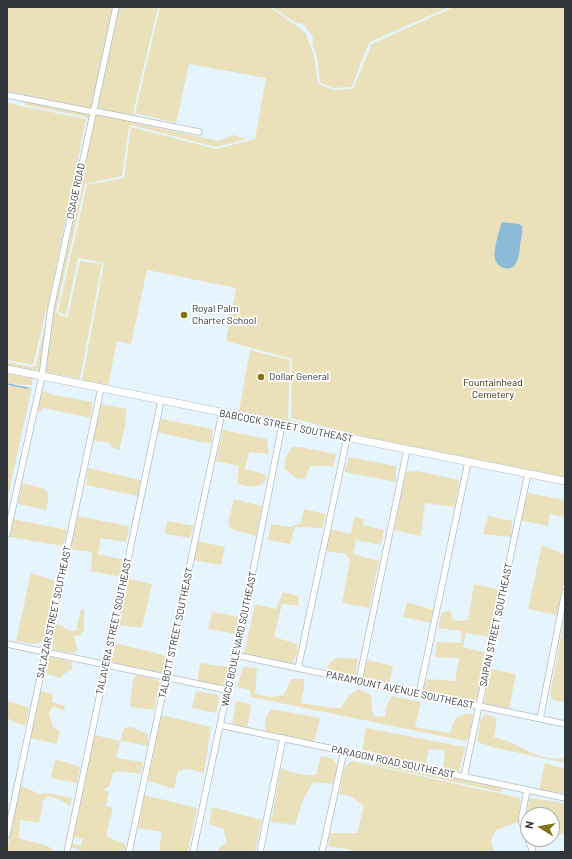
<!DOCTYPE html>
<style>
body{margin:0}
#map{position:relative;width:572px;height:859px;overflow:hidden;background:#e6f4fe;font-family:Barlow,sans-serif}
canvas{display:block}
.frame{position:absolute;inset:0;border:8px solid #31363a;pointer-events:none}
.north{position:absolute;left:520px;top:807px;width:40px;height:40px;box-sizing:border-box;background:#fff;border:1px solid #adafb0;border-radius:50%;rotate:281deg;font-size:11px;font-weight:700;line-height:16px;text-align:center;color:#31363a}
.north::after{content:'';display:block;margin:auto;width:14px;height:18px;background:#867213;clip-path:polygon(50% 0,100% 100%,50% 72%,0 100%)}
</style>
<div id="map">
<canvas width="572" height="859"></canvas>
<div class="frame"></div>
<div class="north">N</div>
</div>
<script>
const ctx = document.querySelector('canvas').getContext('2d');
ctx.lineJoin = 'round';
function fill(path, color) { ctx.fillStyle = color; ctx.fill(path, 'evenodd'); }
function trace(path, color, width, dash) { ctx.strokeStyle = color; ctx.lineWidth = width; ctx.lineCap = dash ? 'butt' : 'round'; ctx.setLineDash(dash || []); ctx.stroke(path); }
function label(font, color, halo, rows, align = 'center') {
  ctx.font = font + ' Barlow,sans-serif'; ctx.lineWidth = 3.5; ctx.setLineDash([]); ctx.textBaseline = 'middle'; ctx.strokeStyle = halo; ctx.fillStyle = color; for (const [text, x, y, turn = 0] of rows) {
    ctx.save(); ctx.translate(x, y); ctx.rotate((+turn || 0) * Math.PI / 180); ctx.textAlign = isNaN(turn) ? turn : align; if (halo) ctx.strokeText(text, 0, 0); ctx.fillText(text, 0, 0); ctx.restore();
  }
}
fill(new Path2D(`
 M7 7H158L133 113 134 114 137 116 135 123 219 141 233 135 246 139 216 147 131 125 129 127 122 176 85 184 56 311C57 315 65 318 68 316L80 261 102 264 80 379 35 370 34 372 7 367V362L33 367 36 365 48 311 51 308 89 119 87 117 25 105 26 96 7 92Z
 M160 7H270L305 32 314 56 318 83 332 90 353 89 372 44 454 7H565V478L409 448 291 418 292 359 226 341 236 288 147 270 131 344 117 341 108 386 82 381 104 263 78 258 66 315 58 312 87 185 124 178 131 127 216 149 255 139 266 78 189 64 176 123 135 113Z
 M272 7H449L370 42C367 45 355 80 352 87L332 88 320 82 317 56 312 44 313 37 303 24 296 23Z
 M7 102 21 106 86 119 48 307 46 311 33 365 7 360Z
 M250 350 290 360 288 419 308 425 239 411Z
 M7 372 33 377 32 385 7 384Z
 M7 386 32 387 7 501Z
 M44 391 54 395 93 402 90 418 44 408 41 411H36L39 395Z
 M101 404 127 409 125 427 119 450 115 449 107 442 93 441Z
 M162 419 212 429V443L200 442 157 432Z
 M223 430 267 439 269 454 249 452 245 469 265 474 266 480C257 490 248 486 237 484L239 466 216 461Z
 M292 447H300L336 454 333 467 326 466H310L305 479 296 478 284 469 286 457Z
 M349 457 396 466V482L344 472Z
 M88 468 141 480 138 496 86 485Z
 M417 471 459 480 455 507 425 503 421 536 394 530 406 472Z
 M22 483 45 489 49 495 46 510 18 504Z
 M528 493 565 500V517L550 514 548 526 520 520Z
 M234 499 262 506 256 536 231 529 228 523Z
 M304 509 326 514 322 528 295 527 290 544 268 540 271 524 290 527 301 523Z
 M77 516 129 526 126 542 101 538 98 554 125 560 121 577 91 571 92 552 69 549Z
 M488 516 512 521 511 537 483 534Z
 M354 517 364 519 363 525 384 530 381 545 356 540 353 554 379 561 369 608 342 603 350 560 346 554 325 551 329 529 351 534Z
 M13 519 67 530 63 546 10 537Z
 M167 521 194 526 190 538 165 534Z
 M197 541 225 547 221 565 193 560Z
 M542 545 565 555V576L557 615 528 609Z
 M31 573 56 581 43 641 35 644 16 641Z
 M129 579 152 584 142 628 119 625Z
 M474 584 501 590 490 637 466 633 463 647 487 653 477 698 474 702 423 692 427 679 455 681 459 658 435 657 437 642 461 643 462 631 438 628 442 612 451 611 452 619 456 621 468 620Z
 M283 592 299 596 298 606 282 604 274 637 297 644C299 650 296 659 291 664L244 654 255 604 276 609Z
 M407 602 433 610 430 623 403 617Z
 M81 609H84V630L80 636 74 635 77 649 76 652 73 653 54 650 51 644 55 623 62 626 69 631H76Z
 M212 612 239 617 236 634 208 629Z
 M564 619H565V702L553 700 550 695Z
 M114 643 160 654 167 658 164 670 160 674 111 662Z
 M50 657 72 662V670L65 673 61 678 44 673 47 660Z
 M336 658 358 659 355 677 328 671 327 666Z
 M368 660 393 666 389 685 362 679 365 666Z
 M200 663 228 667 224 684 217 686 197 682Z
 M243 667 257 668 255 694 271 697 284 695 291 679H304V689L301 703 333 708H341L348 696 359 689 371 695 372 710 375 717 385 716 386 707 392 696 421 702 415 727 450 733C455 719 455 713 473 714L469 736 466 741 251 697 250 690 237 687Z
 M490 669 516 674 509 709 484 704Z
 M139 675 159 681 160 683 154 710 131 707 130 700 134 677Z
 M40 691 53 694 52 702 65 706 64 711 53 706 49 713 53 727 60 731 57 744 31 738V732Z
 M196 691 218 695 219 700 216 713 192 708Z
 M7 701 22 705 29 708 26 725 18 724 7 718Z
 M236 701 251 704 247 729 232 726Z
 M271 709 320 718 314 742 266 732 265 720Z
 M485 714 497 719 494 737C500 739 506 740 512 743 527 750 547 763 565 757V763L492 747 477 742 481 719Z
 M161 715 211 727 204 773 188 769 178 771 174 789 148 781Z
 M131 727 148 734V746L122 741 120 742 116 758 143 762 141 774 118 771 113 773 110 786 105 789 104 791 109 792 106 806 113 808 107 831V837L126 844 125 852H86L70 847V843L81 846 83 839 73 837 93 738 95 735 120 741 124 728Z
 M366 728 465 747 459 772 443 770 445 750 429 749 425 765 362 752Z
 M321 756 331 758 338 765 333 784 313 782 303 800 295 825 271 822 281 768C293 773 304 776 316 775Z
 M55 759 80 767 77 783 51 778Z
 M352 761 520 798 519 822 496 830 491 840 494 852H353L351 850 328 846 330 833H357L364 806 350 796 339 794 345 766Z
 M375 762 502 787 501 792 375 765Z
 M545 763 565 769V795L539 790Z
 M21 786 40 794 47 793 72 798 70 806 60 800 48 796 43 800 39 823 20 820 19 838C30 843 48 842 55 852H14L7 851 18 790Z
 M144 795 197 808 188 852H159L162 832 138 828Z
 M530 798 565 803V835L561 834 552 837V815H528V829C525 818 527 809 530 798Z
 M212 807 262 820 255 852H219V848L227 842 223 829 209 824Z`), '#eae1bb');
fill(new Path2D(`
 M502 222 519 224 522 226C523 233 521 239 520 245 520 251 519 258 516 263 511 273 497 268 495 259 493 250 499 231 502 222Z`), '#8cbad9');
trace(new Path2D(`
 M7 384 27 388`), '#8cbad9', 1.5);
const minor = new Path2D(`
 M7 95 88 111H94L199 132
 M7 534 42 376 51 308 116 7
 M7 644 227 690
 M235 655 565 724
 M298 668 347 438
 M359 681 407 450
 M419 694 468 462
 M540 719 565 592
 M220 725 565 798
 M464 777 528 473
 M527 790 522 816V823L528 838
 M7 835 101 388
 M528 839 533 852
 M67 852 161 401
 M129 852 222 413
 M193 852 256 556 282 425
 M260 852 283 738
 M322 852 344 751`);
const major = new Path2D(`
 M7 369 565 481`);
trace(minor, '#b0bec7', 7);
trace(major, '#b0bec7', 8);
trace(minor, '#fff', 5.5);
trace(major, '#fff', 7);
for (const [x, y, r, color] of [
 [184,315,4,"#867213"],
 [261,377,4,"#867213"]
]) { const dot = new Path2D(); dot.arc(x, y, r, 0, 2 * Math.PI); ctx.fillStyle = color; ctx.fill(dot); trace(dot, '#fff', 1.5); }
label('10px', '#31363a', '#fff', [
 ["OSAGE ROAD",76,191,-78],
 ["BABCOCK STREET SOUTHEAST",286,426,11],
 ["SALAZAR STREET SOUTHEAST",54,612,-78],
 ["SAIPAN STREET SOUTHEAST",496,625,-78],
 ["TALAVERA STREET SOUTHEAST",114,626,-78],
 ["TALBOTT STREET SOUTHEAST",176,633,-78],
 ["WACO BOULEVARD SOUTHEAST",239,639,-78],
 ["PARAMOUNT AVENUE SOUTHEAST",400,690,12],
 ["PARAGON ROAD SOUTHEAST",393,762,12]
]);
label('10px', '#31363a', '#fff', [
 ["Royal Palm",192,309],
 ["Charter School",192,321],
 ["Dollar General",269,377]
], 'left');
label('10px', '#332a01', '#fff', [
 ["Fountainhead",493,383],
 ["Cemetery",493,395]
]);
</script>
